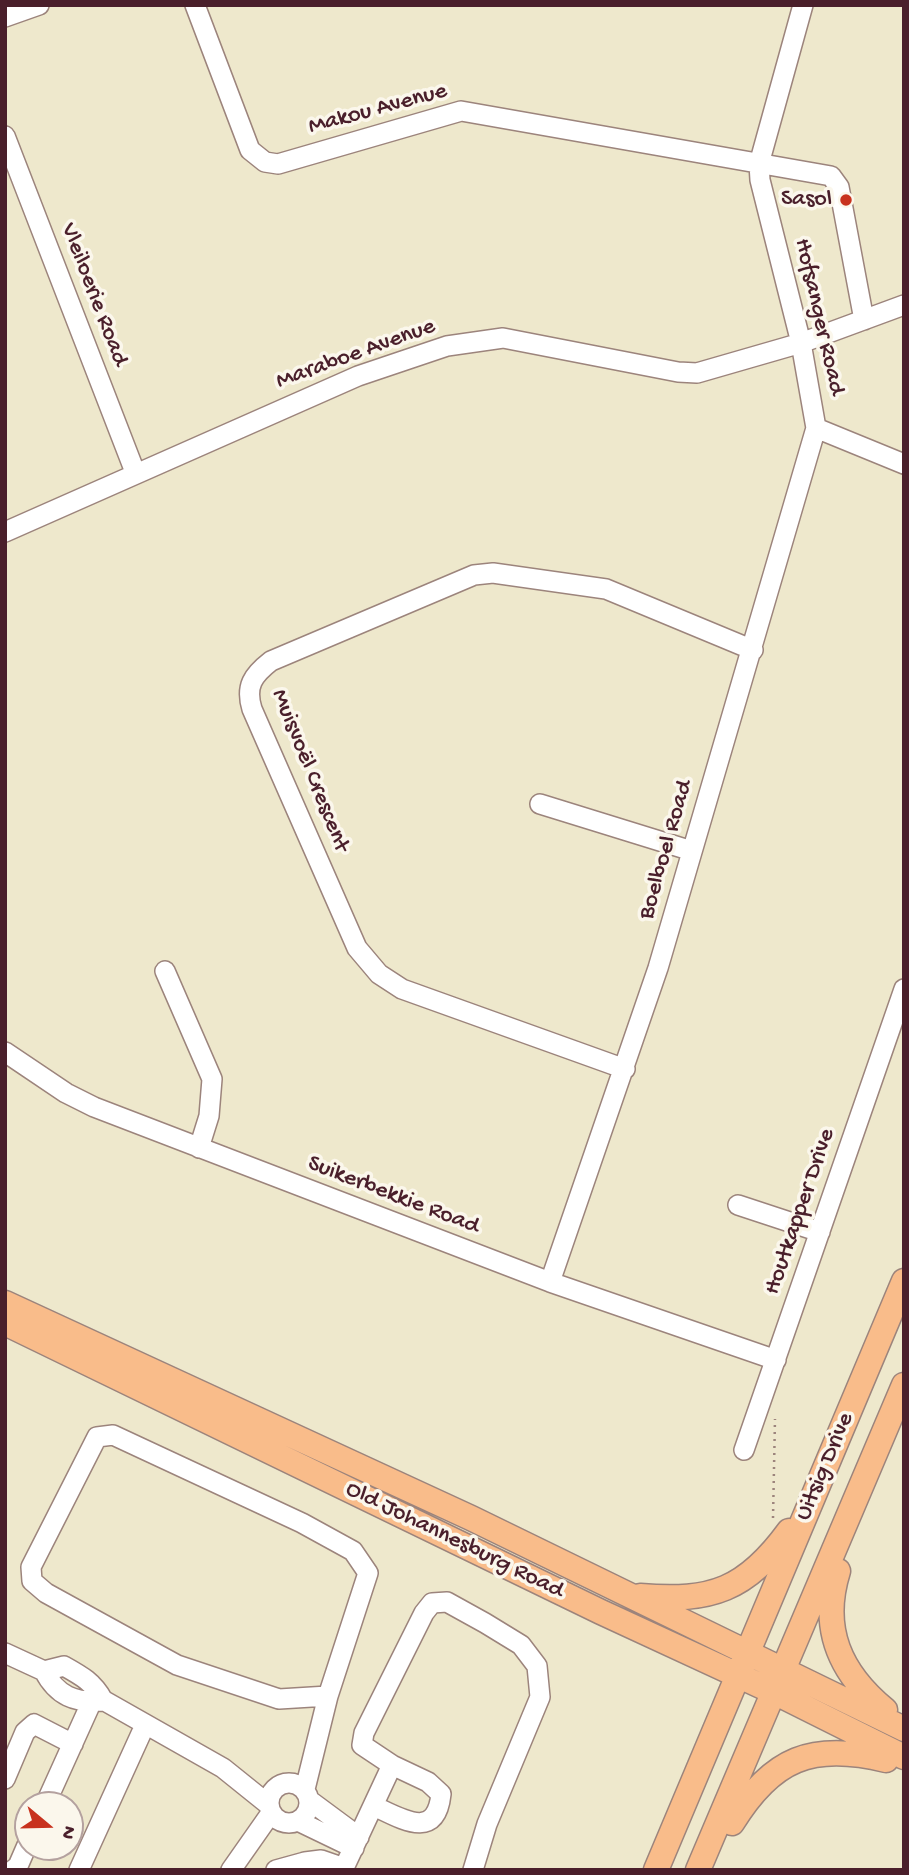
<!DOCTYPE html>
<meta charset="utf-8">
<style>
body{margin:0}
#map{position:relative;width:909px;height:1875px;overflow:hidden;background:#eee8cc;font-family:"Gochi Hand",sans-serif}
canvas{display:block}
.frame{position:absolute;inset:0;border:7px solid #4a1f2b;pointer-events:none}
.north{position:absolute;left:14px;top:1791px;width:70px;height:70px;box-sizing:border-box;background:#fbf7ec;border:2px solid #b4a19f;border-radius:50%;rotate:109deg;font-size:19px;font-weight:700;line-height:28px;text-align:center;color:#4a1f2b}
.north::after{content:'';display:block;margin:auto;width:24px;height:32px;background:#c8321e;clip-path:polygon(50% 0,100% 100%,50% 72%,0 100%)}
</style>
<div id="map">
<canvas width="909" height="1875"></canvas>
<div class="frame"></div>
<div class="north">N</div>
</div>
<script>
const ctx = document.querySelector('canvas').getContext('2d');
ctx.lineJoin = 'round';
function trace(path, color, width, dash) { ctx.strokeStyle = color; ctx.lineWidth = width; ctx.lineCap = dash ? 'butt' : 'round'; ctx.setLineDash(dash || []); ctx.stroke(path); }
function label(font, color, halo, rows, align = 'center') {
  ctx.font = font + ' "Gochi Hand",sans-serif'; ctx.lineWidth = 7; ctx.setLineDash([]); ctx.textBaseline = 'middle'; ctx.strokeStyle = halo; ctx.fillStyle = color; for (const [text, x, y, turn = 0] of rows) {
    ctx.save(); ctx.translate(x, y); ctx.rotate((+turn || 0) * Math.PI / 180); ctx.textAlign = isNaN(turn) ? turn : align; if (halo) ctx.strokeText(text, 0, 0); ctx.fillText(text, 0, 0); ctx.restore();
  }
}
const minor = new Path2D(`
 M195 5 250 150 265 162 278 164 461 111 831 176 839 187 864 320
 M803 5 759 164 760 180 801 343 816 428 904 464
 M5 17 39 5
 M5 136 135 472
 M5 532 358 376 447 346 503 338 678 372 697 373 801 343 904 305
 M540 804 692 851
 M165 971 212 1079 209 1116 199 1148
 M5 1052 66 1093 94 1107 550 1282 776 1360
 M625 1069 402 989 379 974 357 948 252 709C245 686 253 675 271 661L474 575 493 573 606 589 753 650
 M738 1205 820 1232
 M550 1282 658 968 816 428
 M744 1450 904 989
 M5 1653 44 1671 64 1666C82 1676 93 1682 103 1700L223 1768 269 1805
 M44 1671C57 1696 75 1703 102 1701
 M5 1779 25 1732 34 1724 73 1744
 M269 1803a20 20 0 1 1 40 0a20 20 0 1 1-40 0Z
 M305 1789 328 1696 368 1573 353 1551 302 1523 113 1435 97 1437 31 1567 32 1581 46 1593 177 1665 279 1699 328 1696
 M309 1800 359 1837
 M45 1805 92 1701
 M374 1806C402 1819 436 1841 441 1794L428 1782 392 1765
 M298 1821 354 1848
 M13 1870 18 1866 28 1843
 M79 1870 145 1725
 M231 1870 271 1813
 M276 1870 305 1862
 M302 1870 305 1862 321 1860 344 1868
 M343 1870 392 1765 362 1745 364 1733 424 1613 432 1603 447 1602 485 1623 521 1645 537 1666 540 1697 487 1824 473 1870`);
const major = new Path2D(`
 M5 1303 471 1518 904 1729
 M5 1323 601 1612 774 1692 904 1757
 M838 1571C820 1629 840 1673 885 1710
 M640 1596C712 1602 746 1590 789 1531
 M732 1823C772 1758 812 1742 886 1760
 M656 1870 904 1281
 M698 1870 904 1385`);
trace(minor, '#9c847c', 22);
trace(major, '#9c847c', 27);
trace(new Path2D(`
 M773 1518 775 1419`), '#9c847c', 2.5, [2, 5]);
trace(minor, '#fff', 19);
trace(major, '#f9bc8a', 24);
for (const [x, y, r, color] of [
 [846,200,7,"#c8321e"]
]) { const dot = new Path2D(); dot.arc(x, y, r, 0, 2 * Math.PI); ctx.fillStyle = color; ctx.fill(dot); trace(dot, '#fbf7ec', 2.5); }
label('24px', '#4a1f2b', '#fbf7ec', [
 ["Makou Avenue",378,110,-15],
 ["Vleiloerie Road",93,295,69],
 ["Hofsanger Road",818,317,77],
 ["Maraboe Avenue",356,355,-20],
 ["Muisvoël Crescent",309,771,68],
 ["Boelboel Road",667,850,-74],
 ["Suikerbekkie Road",393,1196,21],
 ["Houtkapper Drive",801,1212,-71],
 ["Uitsig Drive",826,1467,-67],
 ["Old Johannesburg Road",454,1541,26]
]);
label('24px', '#4a1f2b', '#fbf7ec', [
 ["Sasol",832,200]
], 'right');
</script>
